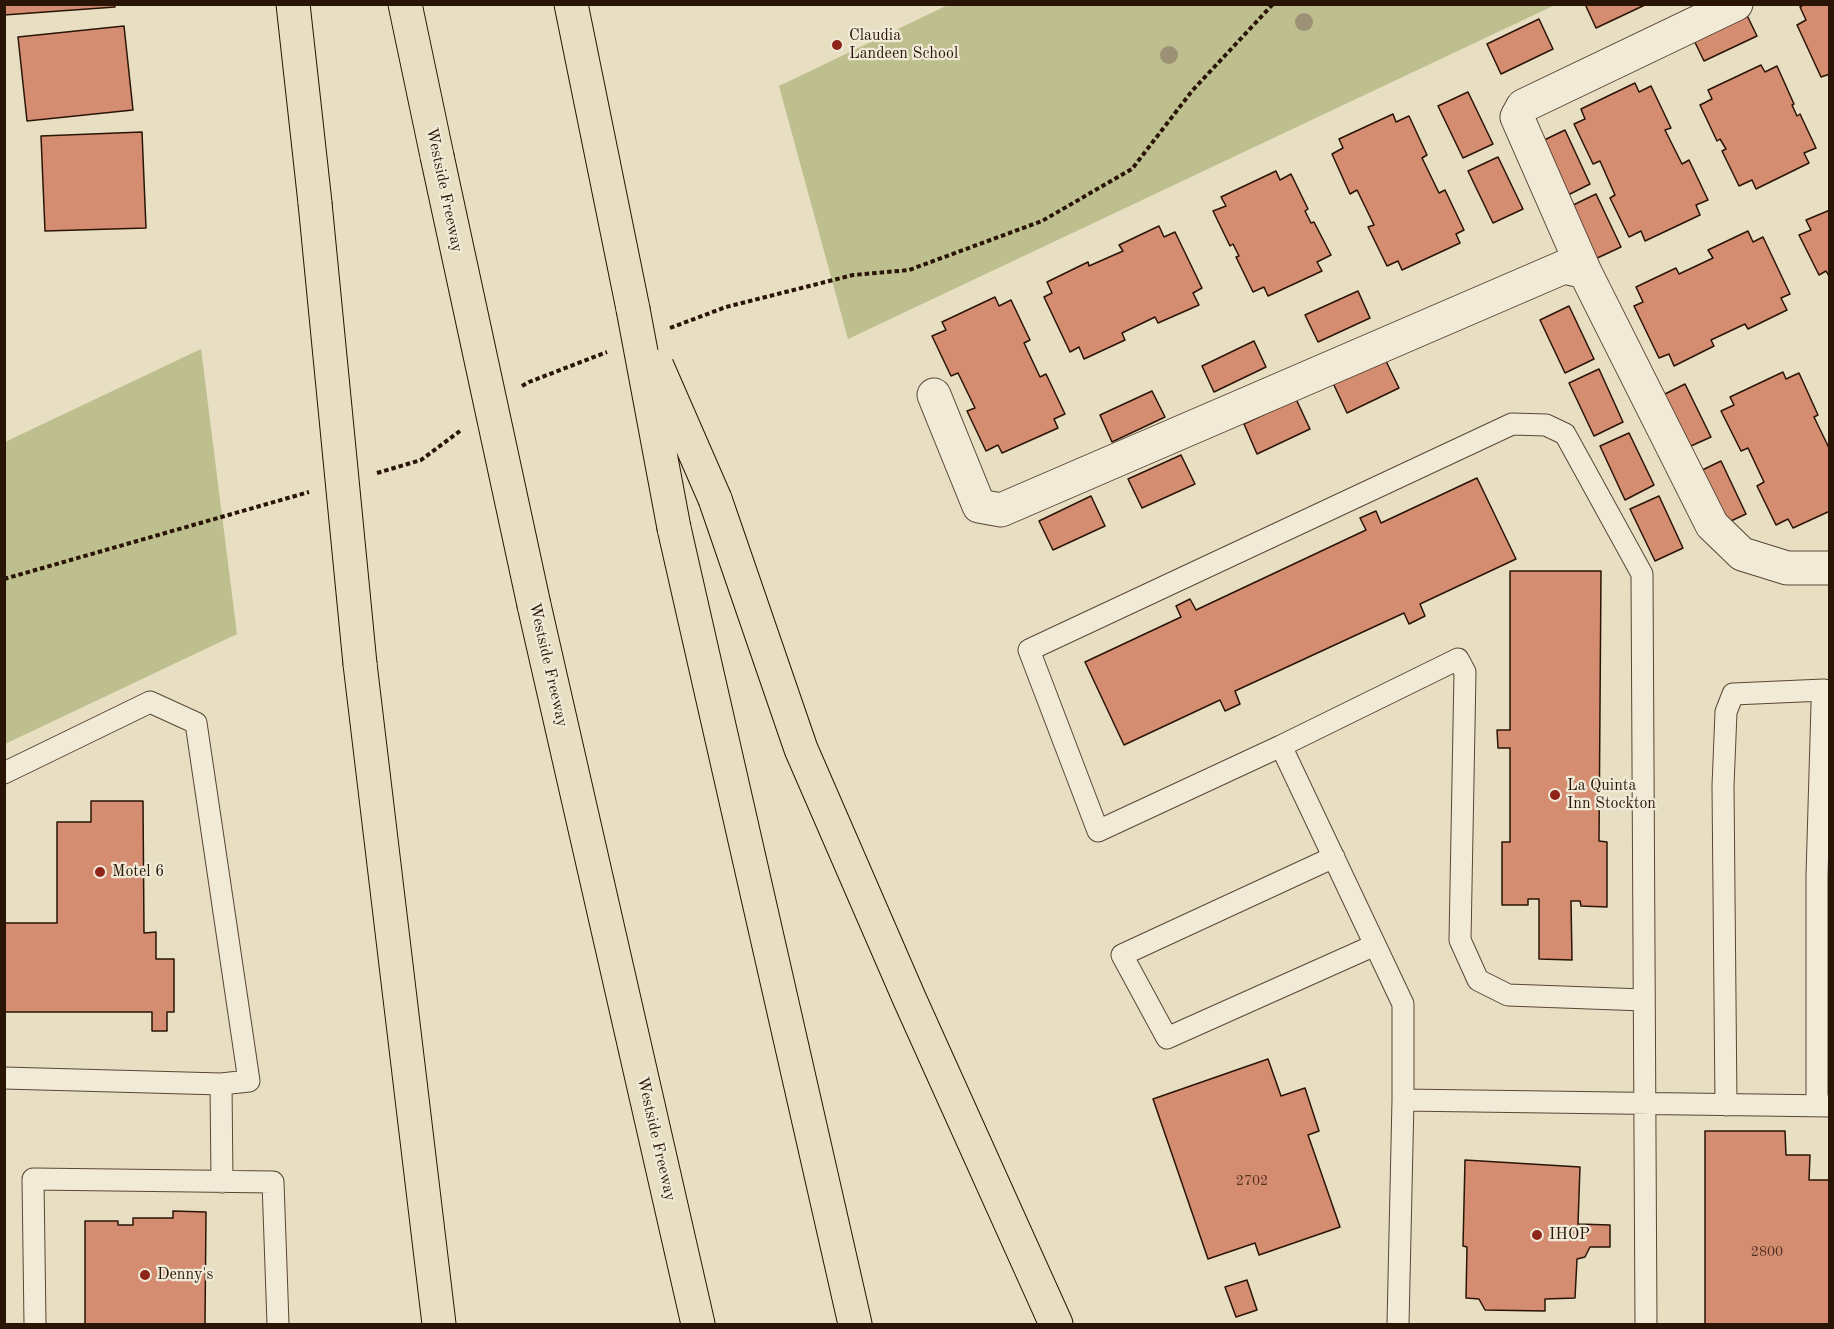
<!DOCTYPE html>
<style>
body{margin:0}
#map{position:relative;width:1834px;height:1329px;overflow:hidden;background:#e8dec2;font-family:"Old Standard TT",serif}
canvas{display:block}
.frame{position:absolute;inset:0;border:6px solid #2a1406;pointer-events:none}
</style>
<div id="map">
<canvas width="1834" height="1329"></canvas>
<div class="frame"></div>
</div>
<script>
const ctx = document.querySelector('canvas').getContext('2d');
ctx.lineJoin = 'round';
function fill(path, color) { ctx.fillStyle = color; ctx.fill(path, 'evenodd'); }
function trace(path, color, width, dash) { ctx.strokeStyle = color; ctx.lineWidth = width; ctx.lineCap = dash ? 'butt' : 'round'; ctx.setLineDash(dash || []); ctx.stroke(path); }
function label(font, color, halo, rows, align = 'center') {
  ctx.font = font + ' "Old Standard TT",serif'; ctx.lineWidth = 4.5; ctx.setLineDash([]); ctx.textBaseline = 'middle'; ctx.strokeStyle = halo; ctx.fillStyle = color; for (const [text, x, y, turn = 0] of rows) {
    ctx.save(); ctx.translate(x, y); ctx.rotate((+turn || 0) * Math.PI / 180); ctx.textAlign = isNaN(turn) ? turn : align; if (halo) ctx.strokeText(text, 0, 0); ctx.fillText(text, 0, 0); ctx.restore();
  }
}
fill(new Path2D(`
 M950 4H1555V5L848 339 779 86Z
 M201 349 237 634 5 744V442Z`), '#bdbf8e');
const building = new Path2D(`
 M4 4H114L115 7 4 15Z
 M1585 4H1647L1596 28Z
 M1805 4H1830V74L1821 77 1797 25 1806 20 1800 7Z
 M1743 7 1757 36 1704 61 1690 32Z
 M1539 19 1553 49 1501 74 1487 44Z
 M124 26 133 110 27 121 18 37Z
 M1761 65 1765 72 1777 66 1794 104 1792 105 1797 116 1800 114 1816 148 1804 153 1809 163 1756 189 1752 180 1739 186 1722 151 1726 149 1720 139 1717 141 1700 105 1712 99 1708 90Z
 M1635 83 1639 92 1651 86 1671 128 1665 130 1682 164 1689 160 1708 200 1696 205 1700 215 1645 241 1641 231 1629 237 1610 198 1615 195 1600 161 1593 164 1574 124 1585 119 1581 109Z
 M1468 92 1493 144 1463 158 1438 106Z
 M1393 114 1396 122 1409 116 1427 155 1422 158 1439 193 1445 190 1464 230 1456 234 1460 243 1402 270 1398 261 1387 266 1368 227 1374 225 1357 190 1350 194 1332 154 1343 148 1339 139Z
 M1565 130 1590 184 1562 198 1536 144Z
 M142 132 146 228 45 231 41 136Z
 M1498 157 1523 209 1493 223 1468 171Z
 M1276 171 1280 180 1291 174 1308 209 1305 211 1311 223 1314 222 1331 255 1317 262 1322 271 1268 296 1264 287 1253 292 1236 257 1239 256 1233 244 1230 246 1213 211 1226 206 1221 197Z
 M1596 194 1621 247 1593 260 1567 208Z
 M1830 210V278L1826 271 1819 275 1799 235 1811 230 1806 220Z
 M1159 226 1164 237 1175 232 1202 288 1193 293 1199 305 1158 323 1155 317 1122 333 1125 340 1084 359 1079 347 1070 352 1044 297 1052 293 1047 282 1088 262 1089 266 1123 251 1119 245Z
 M1748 231 1753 242 1763 237 1790 294 1781 298 1787 310 1748 329 1745 324 1711 340 1714 346 1674 366 1669 354 1659 358 1634 306 1643 302 1636 287 1676 268 1679 274 1713 258 1708 250Z
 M1358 291 1370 318 1318 342 1305 315Z
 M995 297 999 306 1011 300 1030 340 1024 343 1040 377 1046 374 1065 414 1054 419 1058 428 1002 453 998 445 986 451 967 411 975 408 958 373 951 376 932 336 946 330 942 322Z
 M1569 306 1594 359 1565 373 1540 320Z
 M1254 341 1266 367 1214 392 1202 366Z
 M1385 359 1399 388 1347 413 1333 383Z
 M1599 369 1623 422 1594 436 1569 383Z
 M1783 372 1786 379 1799 373 1818 415 1814 417 1830 450V511L1793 528 1788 519 1776 525 1757 486 1764 482 1748 448 1741 451 1721 411 1734 405 1730 397Z
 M1685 384 1711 437 1682 450 1657 398Z
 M1152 391 1165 417 1112 442 1100 415Z
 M1296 399 1310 429 1257 454 1244 424Z
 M1629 433 1654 485 1625 500 1600 446Z
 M1181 455 1195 484 1142 508 1128 479Z
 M1721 461 1746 514 1718 527 1692 475Z
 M1477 478 1516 559 1420 604 1425 616 1409 624 1404 613 1235 691 1240 704 1225 711 1220 700 1124 745 1085 662 1181 617 1176 606 1190 599 1196 610 1366 530 1360 518 1376 511 1381 523Z
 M1091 496 1105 526 1053 550 1039 521Z
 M1659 496 1683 548 1655 561 1630 509Z
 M1510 571H1601L1599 841 1607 842V907L1581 906 1580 901H1571L1572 960 1539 959V899H1528V905H1502V842H1510V748H1498L1497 730H1510Z
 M91 801H143L144 933 156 932V959H174V1012H167V1031H152V1012H4V923H57V822H91Z
 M1268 1059 1281 1096 1305 1088 1319 1131 1308 1135 1340 1227 1259 1255 1255 1243 1208 1259 1153 1099Z
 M1705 1131H1785L1786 1155H1810L1809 1180H1830V1324H1705Z
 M1465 1160 1580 1167 1578 1224 1610 1225V1247H1590L1585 1257 1577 1259 1575 1298 1545 1299V1311L1485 1310 1479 1299 1466 1298 1467 1247 1463 1246Z
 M173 1211 206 1212 205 1324H85V1221H118V1225H133V1218H173Z
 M1247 1280 1257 1310 1236 1317 1225 1287Z`);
fill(building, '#d58d72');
trace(building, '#2a1406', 1.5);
const lane = new Path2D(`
 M1281 746 1458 659 1465 672 1460 940 1478 980 1508 995 1644 1000
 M4 773 150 702 196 723 249 1081 221 1084 4 1078
 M1334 857 1122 955 1167 1038 1375 945
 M221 1084 222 1182
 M1726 1105 1723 786 1726 712 1733 694 1824 690
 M1817 1106V876L1822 704 1824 690 1830 691
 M35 1324 33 1179 273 1182 278 1324
 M1398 1324 1403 1100
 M1646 1324 1642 574 1565 434 1546 425 1512 424 1029 650 1098 831 1281 746 1403 1004V1100L1830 1106`);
const street = new Path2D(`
 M1585 272 1517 117 1523 106 1736 4
 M934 395 979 506 1001 510 1564 267 1585 272 1712 525 1742 554 1787 568H1830`);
const highway = new Path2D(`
 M293 4 315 203
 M405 4 437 156
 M571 4 633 309
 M715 499 801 749 910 1000 1056 1324
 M674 528 855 1324
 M534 605 698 1324
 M360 664 439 1324`);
trace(lane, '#5a4635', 23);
trace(street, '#5a4635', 35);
trace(highway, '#2a1406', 35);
trace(new Path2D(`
 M670 328 726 307 853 275 909 270 1042 221 1132 169 1192 91 1273 4
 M522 386 529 382 607 352
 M377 473 421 460 460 431
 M4 579 309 492`), '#2a1406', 4, [4.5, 3]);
trace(lane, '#f0ead7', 21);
trace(street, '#f0ead7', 33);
trace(highway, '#e8dec2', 33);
const highwayBridge = new Path2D(`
 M437 156 534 605
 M315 203 360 664
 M633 309 674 528
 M657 366 715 499`);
trace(highwayBridge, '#2a1406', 35, []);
trace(highwayBridge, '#e8dec2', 33);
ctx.fillStyle = '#9c9075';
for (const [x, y] of [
 [1304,22],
 [1169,55]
]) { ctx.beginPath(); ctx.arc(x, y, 9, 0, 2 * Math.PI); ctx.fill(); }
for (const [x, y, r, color] of [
 [837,45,6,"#8f2418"],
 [1555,795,6,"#8f2418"],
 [100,872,6,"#8f2418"],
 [1537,1235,6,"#8f2418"],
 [145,1275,6,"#8f2418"]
]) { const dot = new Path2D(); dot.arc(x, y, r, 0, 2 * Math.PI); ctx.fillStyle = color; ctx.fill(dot); trace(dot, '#f0ead7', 2); }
label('14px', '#553221', null, [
 ["2702",1252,1181],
 ["2800",1767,1252]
]);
label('16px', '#2a1406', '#f0ead7', [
 ["Claudia",849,36],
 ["Landeen School",849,54],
 ["La Quinta",1567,786],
 ["Inn Stockton",1567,804],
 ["Motel 6",112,872],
 ["IHOP",1549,1235],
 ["Denny's",157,1275]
], 'left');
label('16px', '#2a1406', '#f0ead7', [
 ["Westside Freeway",444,190,78],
 ["Westside Freeway",548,665,77],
 ["Westside Freeway",656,1139,77]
]);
</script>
